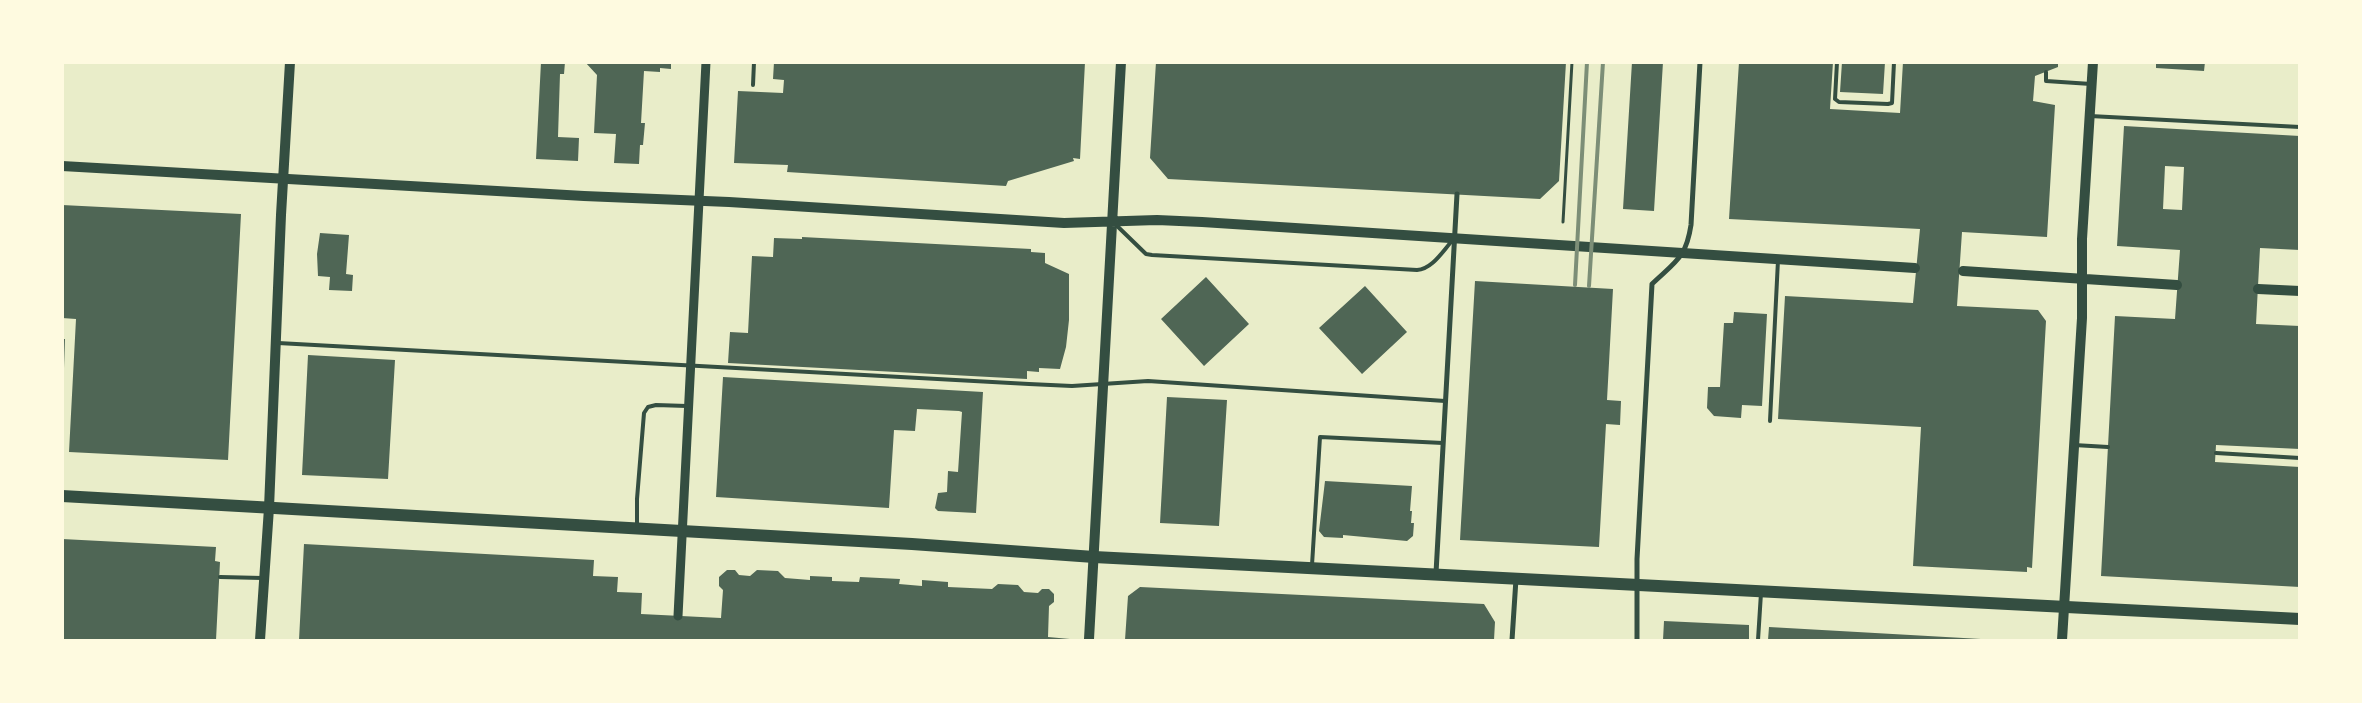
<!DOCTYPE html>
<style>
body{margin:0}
#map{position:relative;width:2362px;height:703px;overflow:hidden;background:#e9edc9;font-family:"Noto Serif",serif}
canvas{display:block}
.frame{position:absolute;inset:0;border:64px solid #fefae0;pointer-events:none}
</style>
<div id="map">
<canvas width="2362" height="703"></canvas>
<div class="frame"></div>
</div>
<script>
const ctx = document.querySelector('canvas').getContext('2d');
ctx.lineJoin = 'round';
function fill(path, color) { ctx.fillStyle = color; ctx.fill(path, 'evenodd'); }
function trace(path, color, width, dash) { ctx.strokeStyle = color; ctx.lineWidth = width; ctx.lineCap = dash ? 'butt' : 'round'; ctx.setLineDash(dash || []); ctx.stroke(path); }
fill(new Path2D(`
 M541 62H565L564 74H560L558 137 579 138 578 161 536 159Z
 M585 62H671V69L660 68V72L644 71 641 123H645L643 145H640L639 164 614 163 616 134 594 133 597 75Z
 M774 62H1085L1080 159 1073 158 1074 161 1008 181 1006 186 787 172 788 165 734 163 738 91 783 93 784 80 773 79Z
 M1156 62H1566L1559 181 1540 199 1168 179 1150 158Z
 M1632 62H1663L1654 211 1623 209Z
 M1739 62H1833L1830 109 1900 113 1903 62H2058V67L2035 76 2033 101 2055 105 2047 237 1962 232 1957 306 2038 310 2046 321 2032 568 2027 567V572L1913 566 1921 427 1778 419 1785 296 1913 303 1920 229 1729 219Z
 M1842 62H1885L1883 94 1840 92Z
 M2156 62H2205L2204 71 2156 68Z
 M2124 126 2300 136V250L2260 248 2256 324 2300 326V449L2216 445 2215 462 2300 467V587L2101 576 2115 316 2175 319 2180 250 2117 246ZM2165 166 2184 167 2182 210 2163 209Z
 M62 205 241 214 228 460 69 452 76 319 62 318Z
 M320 233 349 235 346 274 353 275 352 291 329 290 330 277 318 276 317 254Z
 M802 237 1031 249V252L1045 253V263L1069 274V320L1066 347 1060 369 1039 368V372L1027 371V379L728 363 730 332 748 333 752 256 773 257 774 238 802 239Z
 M1206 277 1249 324 1204 366 1161 319Z
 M1475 281 1613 289 1607 400 1621 401 1620 425 1606 424 1599 547 1460 540Z
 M1365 286 1407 332 1362 374 1319 328Z
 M1734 312 1767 314 1762 406 1742 405 1741 418 1714 416 1707 408 1708 387H1720L1724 323H1733Z
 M62 339H65L64 368H62Z
 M308 355 395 360 388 479 302 475Z
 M723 377 983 392 976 513 938 511 935 508 938 493 947 492 948 471 958 472 962 412 959 411 917 409 915 431 894 430 889 508 716 497Z
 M1167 397 1227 400 1219 526 1160 523Z
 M1325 481 1412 486 1410 511H1412L1411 523H1414L1413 536 1407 541 1343 535V538L1324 537 1319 531Z
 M62 539 216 547 215 561 220 562 216 640H62Z
 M304 544 594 560 593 576 618 577 617 592 642 593 641 614 721 618 723 590 719 586V577L727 570H735L739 575 750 576 757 570 778 571 785 578 810 580V576L832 577V581L859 582 860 577 900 579 899 584 922 586V580L948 582V587L992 589 998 584 1018 585 1024 592 1038 593 1042 589H1049L1054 594V602L1049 606 1048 637 1081 640H299Z
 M1140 587 1484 604 1495 622 1494 640H1125L1128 596Z
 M1664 621 1749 625V640H1663Z
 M1769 627 1981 639V640H1768Z`), '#4f6655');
trace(new Path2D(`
 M1563 222 1572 62`), '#344e41', 3);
trace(new Path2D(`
 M1837 62 1835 99 1839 102 1888 104 1892 103 1894 62
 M2046 72V81L2091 84
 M753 85 754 62
 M2090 116 2300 127
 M1114 223 1146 254 1152 255 1417 270C1432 269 1442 252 1452 241
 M278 343 1029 384 1072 386 1148 381 1445 401
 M1770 421 1778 260
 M2074 445 2108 447
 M2216 453 2300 458
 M637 526V499L644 413 648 407 656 405 687 406
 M1312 565 1320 437 1443 443
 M220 577 262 578
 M1758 640 1761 593`), '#344e41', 4);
trace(new Path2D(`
 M1436 573 1457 194
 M1512 640 1516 579
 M1637 640V559L1652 284C1676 261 1686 258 1691 225L1700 62`), '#344e41', 5);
trace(new Path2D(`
 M678 616 706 62`), '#344e41', 9);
trace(new Path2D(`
 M62 166 584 196 729 202 1064 223 1157 220 1202 222 1915 268
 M1963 271 2177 285
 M2258 289 2300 291
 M1089 639 1121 62
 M260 640 269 508 281 215 290 62
 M2062 640 2082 318V239L2093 62`), '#344e41', 10);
trace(new Path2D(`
 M62 496 912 544 1094 557 2300 619`), '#344e41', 12);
trace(new Path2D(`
 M1575 285 1587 62
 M1589 286 1603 62`), '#7c8e77', 4);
</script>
